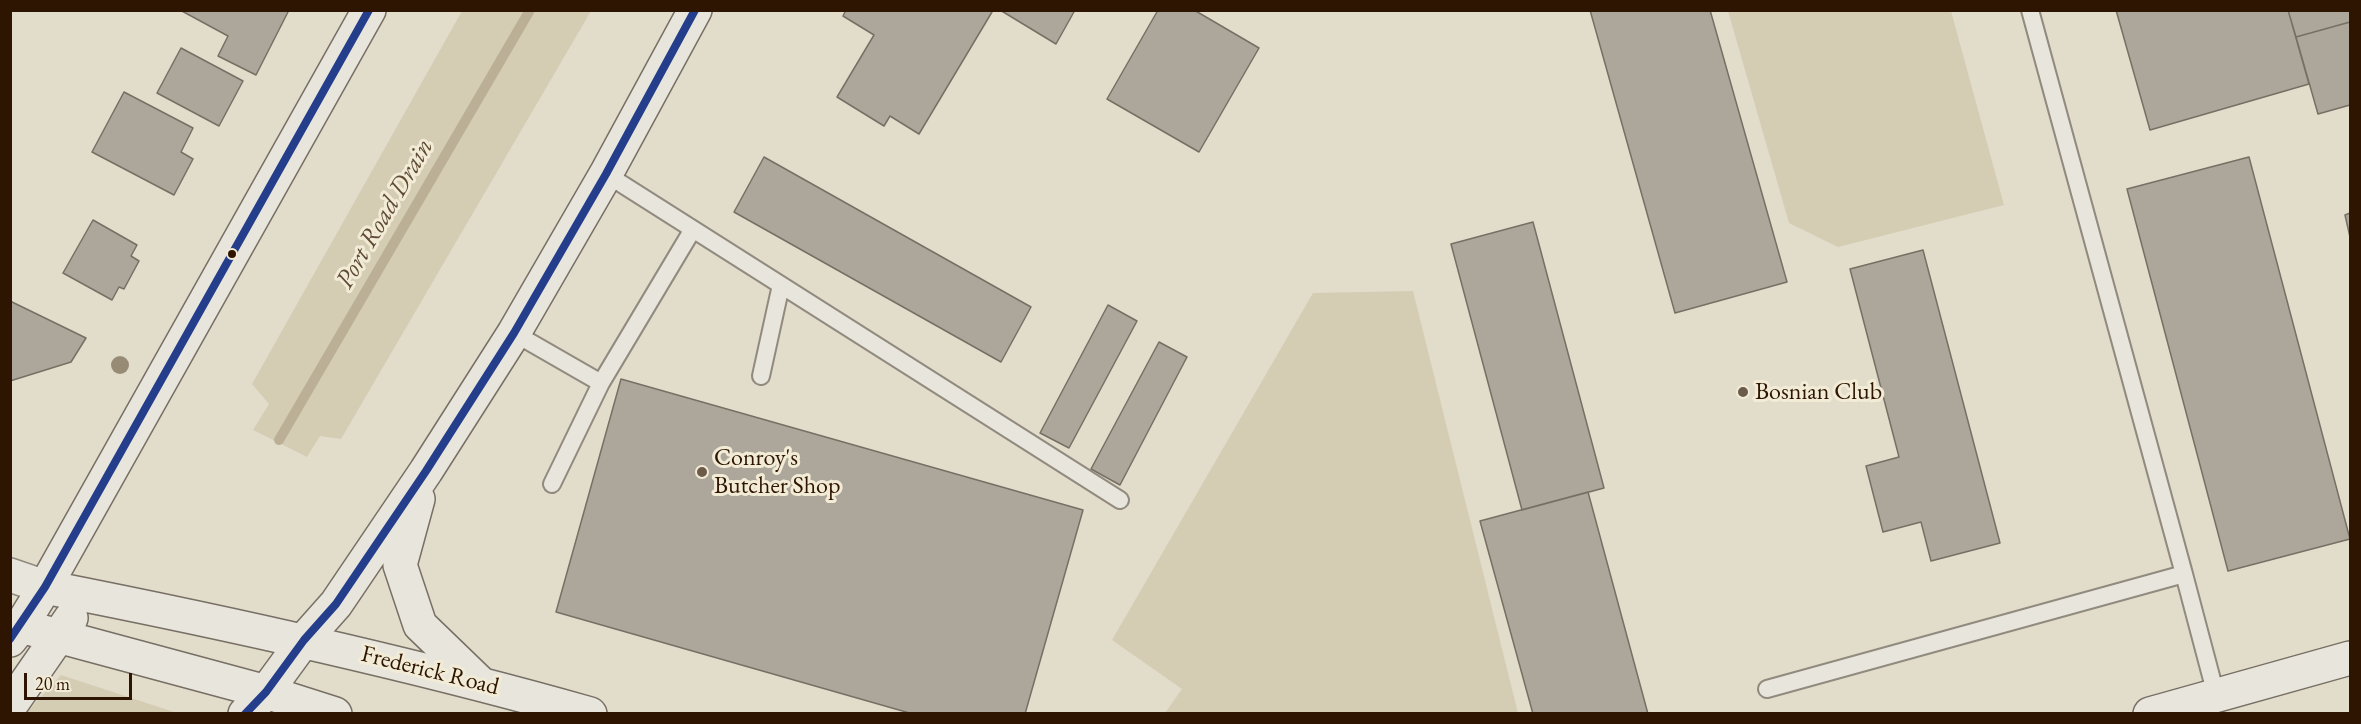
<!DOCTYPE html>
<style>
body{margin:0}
#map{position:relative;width:2361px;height:724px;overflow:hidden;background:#e2dccb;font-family:"EB Garamond",serif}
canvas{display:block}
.frame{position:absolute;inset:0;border:12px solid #2d1501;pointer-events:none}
.scale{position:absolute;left:24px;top:673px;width:108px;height:27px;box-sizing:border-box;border:3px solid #2d1501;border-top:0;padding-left:8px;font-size:18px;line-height:21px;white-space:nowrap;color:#2d1501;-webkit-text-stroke:4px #f2ecd7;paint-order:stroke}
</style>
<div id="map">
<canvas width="2361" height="724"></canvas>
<div class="frame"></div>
<div class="scale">20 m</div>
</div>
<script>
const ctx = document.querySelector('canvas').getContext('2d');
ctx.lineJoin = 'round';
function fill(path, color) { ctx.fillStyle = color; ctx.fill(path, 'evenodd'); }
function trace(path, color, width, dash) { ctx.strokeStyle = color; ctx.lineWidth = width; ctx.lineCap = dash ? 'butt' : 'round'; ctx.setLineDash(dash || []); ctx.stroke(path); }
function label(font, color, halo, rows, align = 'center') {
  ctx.font = font + ' "EB Garamond",serif'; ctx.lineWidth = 6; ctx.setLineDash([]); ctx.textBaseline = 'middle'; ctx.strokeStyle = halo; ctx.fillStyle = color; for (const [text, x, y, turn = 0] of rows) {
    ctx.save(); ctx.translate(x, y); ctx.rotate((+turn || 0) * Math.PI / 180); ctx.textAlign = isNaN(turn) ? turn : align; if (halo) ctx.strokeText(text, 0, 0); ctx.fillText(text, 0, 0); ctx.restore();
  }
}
fill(new Path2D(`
 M462 11H591L341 439 320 436 307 457 253 430 269 404 252 384Z
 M1728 11H1951L2004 205 1838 247 1789 223Z
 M1413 291 1518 713H1165L1182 689 1112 640 1313 293Z
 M61 675 177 713 25 714Z`), '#d5ccb4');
trace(new Path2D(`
 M279 440 530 10`), '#bbaf96', 10);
const building = new Path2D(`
 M180 10H289L256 75 218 56 228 36Z
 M846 10H989L992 12 919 134 890 116 884 126 837 97 874 35 843 16Z
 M1000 10H1075L1056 44Z
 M1158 10H1194L1259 48 1199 152 1107 99Z
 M1590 10H1710L1787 282 1675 313Z
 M2116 10H2288L2309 84 2150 130Z
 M2288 10H2350V22L2296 37Z
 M2350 22V105L2318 114 2296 37Z
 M181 48 243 81 219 126 157 93Z
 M124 92 193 128 181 152 193 159 174 195 92 152Z
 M764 157 1031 307 1001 362 734 212Z
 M2249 157 2350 539 2228 571 2127 189Z
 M2350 213V237L2345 215Z
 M93 220 137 245 131 256 139 261 124 289 119 287 112 300 63 273Z
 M1533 222 1604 488 1522 510 1451 244Z
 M1923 250 2000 543 1931 561 1921 522 1883 532 1866 466 1899 457 1850 269Z
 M10 301 86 338 71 362 10 381Z
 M1108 305 1137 321 1069 448 1040 433Z
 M1159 342 1187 357 1120 485 1091 469Z
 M621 379 1083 510 1025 714H913L556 612Z
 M1588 492 1648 714H1533L1480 521Z`);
fill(building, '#ada79b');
trace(building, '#776f64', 1.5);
const service = new Path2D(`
 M2030 10 2184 574
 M606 174 1120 500
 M514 333 601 383 693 229
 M761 376 781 285
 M552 484 601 383
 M1767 689 2184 574 2216 695`);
const tertiary = new Path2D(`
 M10 575 45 587`);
const secondary = new Path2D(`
 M418 499 400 565 420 625 478 681
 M45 587C229 623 410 663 590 714
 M21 626 266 692 335 714
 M10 640 21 626 45 587 369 10
 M10 706 71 618
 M245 714 266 692 304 640 336 604 426 471 514 333 606 174 695 10
 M2150 714 2350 658`);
trace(service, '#918a7e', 20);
trace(tertiary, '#918a7e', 36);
trace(secondary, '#776f64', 36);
trace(service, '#e8e5dd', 16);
trace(tertiary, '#e8e5dd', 33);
trace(secondary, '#e8e5dd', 33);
trace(new Path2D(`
 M10 639 45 587 369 10
 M245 714 266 692 304 640 336 604 426 471 514 333 606 174 695 10`), '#243e8c', 8);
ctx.fillStyle = '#988b76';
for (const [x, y] of [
 [120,365]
]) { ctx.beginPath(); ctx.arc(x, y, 9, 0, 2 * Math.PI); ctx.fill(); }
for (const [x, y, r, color] of [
 [232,254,5,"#2d1501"],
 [1743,392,6,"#6c5b48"],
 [702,472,6,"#6c5b48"]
]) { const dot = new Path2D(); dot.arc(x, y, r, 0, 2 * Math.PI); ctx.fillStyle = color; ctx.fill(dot); trace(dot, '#f2ecd7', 2); }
label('24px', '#2d1501', '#f2ecd7', [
 ["Bosnian Club",1755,392],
 ["Conroy's",714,458],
 ["Butcher Shop",714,486]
], 'left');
label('24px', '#2d1501', '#f2ecd7', [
 ["Frederick Road",430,671,14]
]);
label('italic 26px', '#5f4b34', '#f2ecd7', [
 ["Port Road Drain",385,214,-60]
]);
</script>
